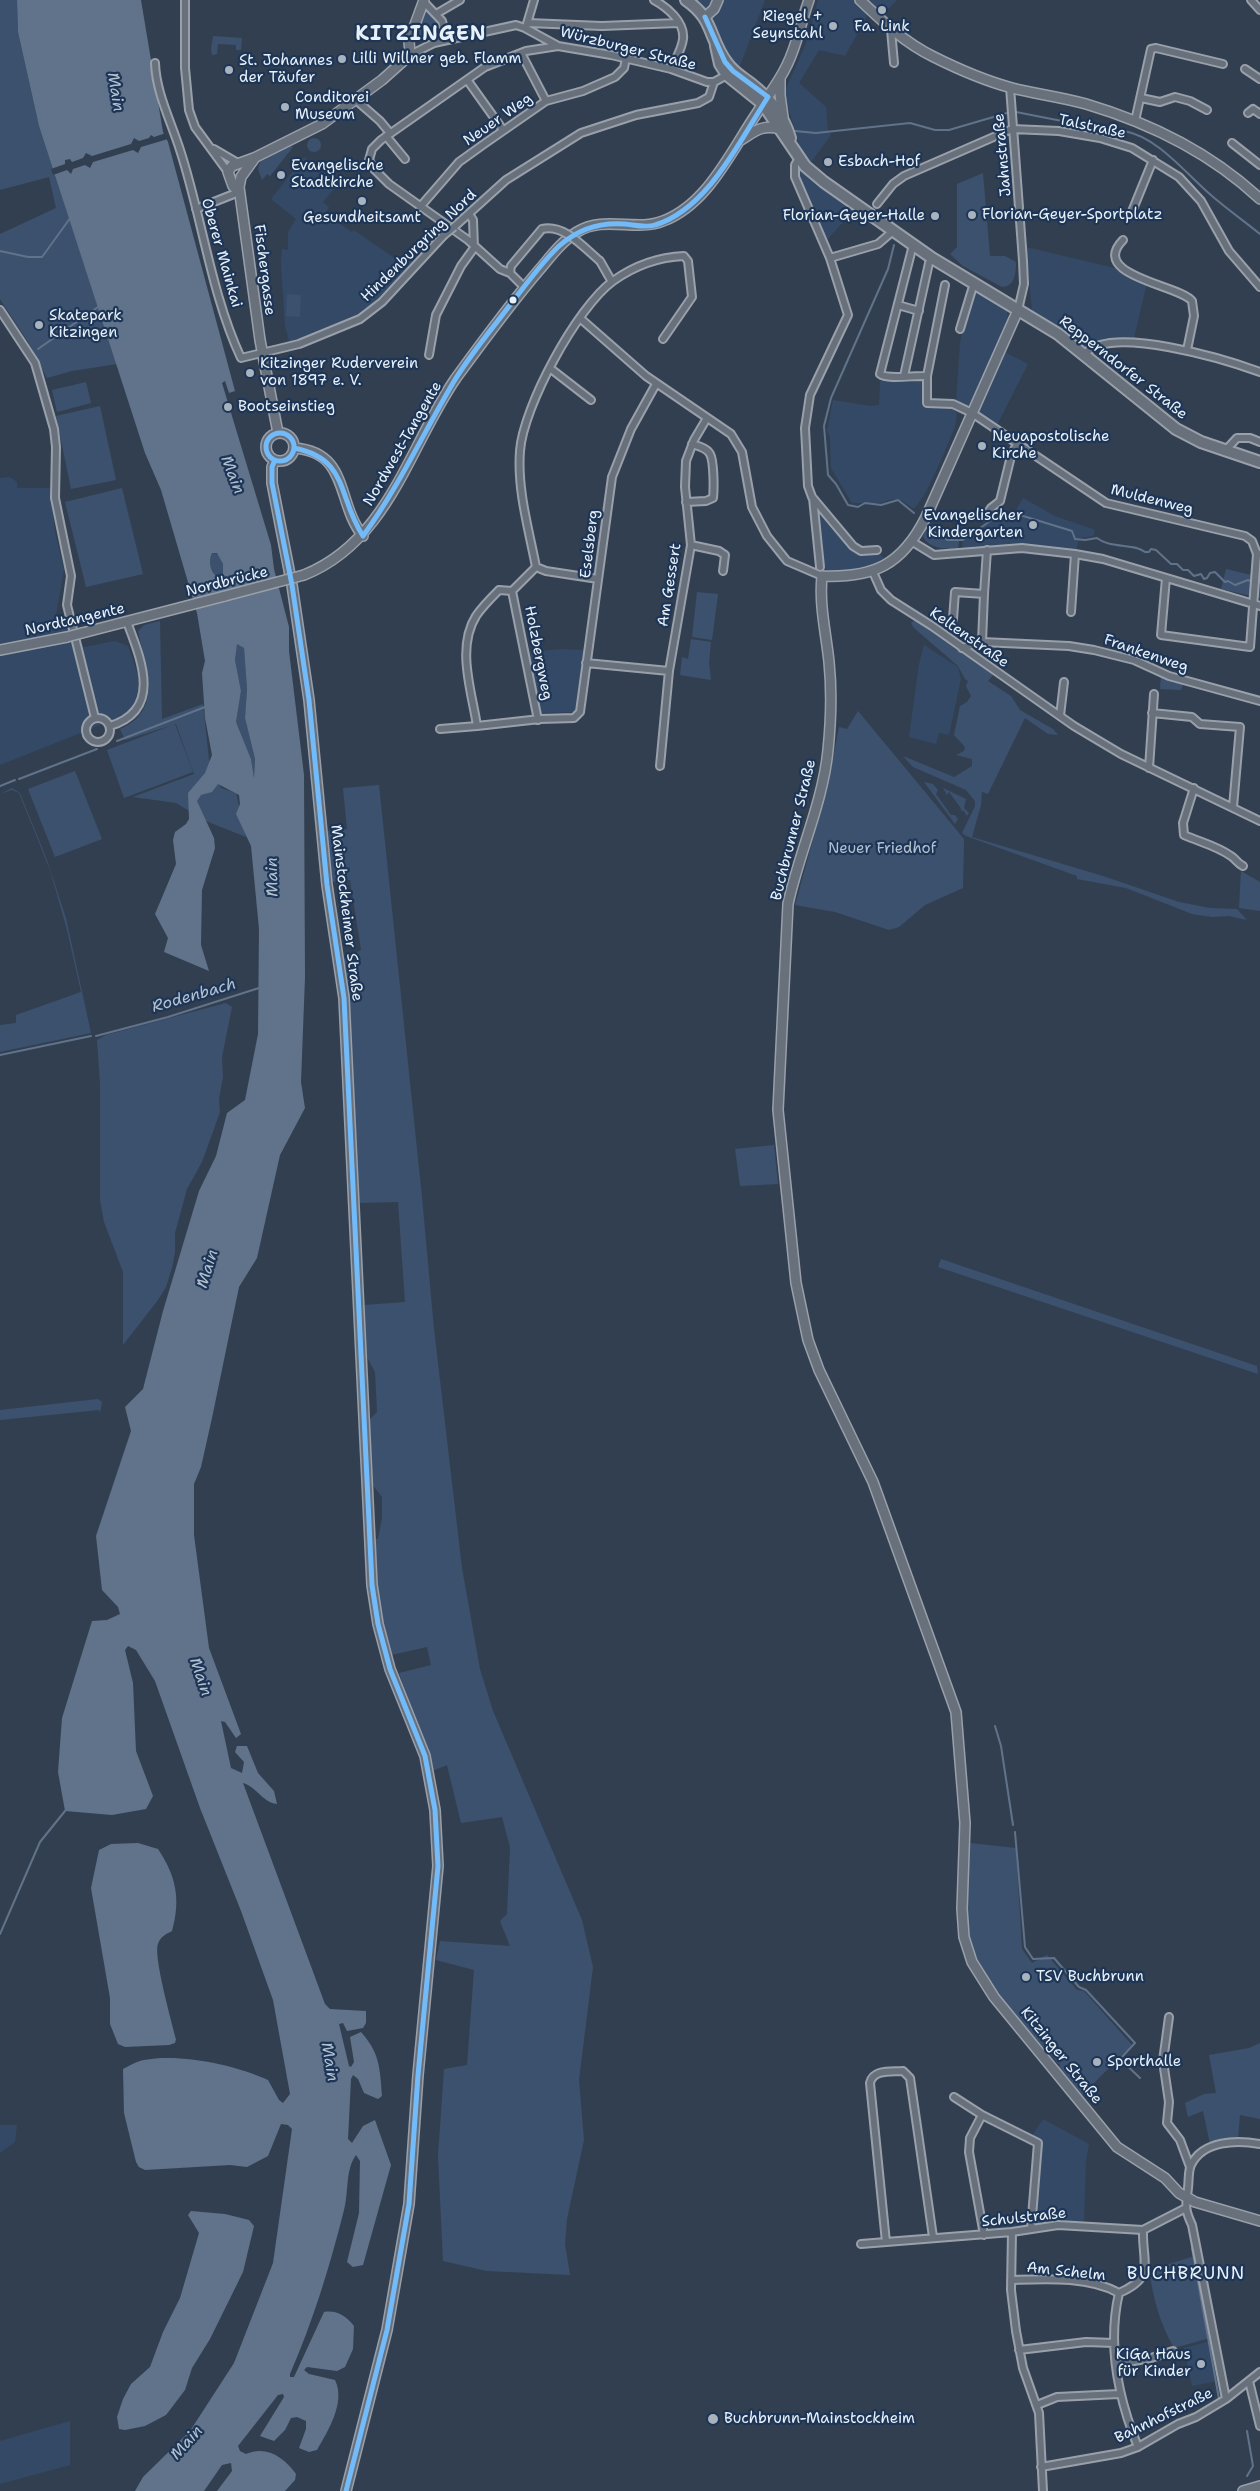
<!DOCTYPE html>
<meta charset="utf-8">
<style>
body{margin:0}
canvas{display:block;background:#323f50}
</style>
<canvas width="1260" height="2491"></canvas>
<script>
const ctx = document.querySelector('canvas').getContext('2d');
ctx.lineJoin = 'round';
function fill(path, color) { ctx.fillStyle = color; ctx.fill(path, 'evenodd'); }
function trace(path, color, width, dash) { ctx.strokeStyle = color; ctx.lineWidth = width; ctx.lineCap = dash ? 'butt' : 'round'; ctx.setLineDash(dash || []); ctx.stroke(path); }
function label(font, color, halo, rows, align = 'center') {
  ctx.font = font + ' "Shantell Sans",sans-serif'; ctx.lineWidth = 4.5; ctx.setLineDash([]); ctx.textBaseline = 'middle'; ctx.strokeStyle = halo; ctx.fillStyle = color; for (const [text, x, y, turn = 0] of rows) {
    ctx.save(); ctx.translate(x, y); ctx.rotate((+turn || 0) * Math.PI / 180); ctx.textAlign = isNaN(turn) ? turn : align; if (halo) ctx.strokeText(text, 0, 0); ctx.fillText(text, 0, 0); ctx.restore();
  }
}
fill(new Path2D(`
 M693 0H765L738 71 721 45 714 20 703 7Z
 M818 0H897L882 15 872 7 845 56 819 50 799 83 826 107 828 130 831 135 809 165 801 152 784 93 807 41Z
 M304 157 338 184 323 202 329 207 325 214 352 232 354 230 397 260 402 254 413 263 382 297 364 312 307 340 290 344 285 326 281 263 282 249 288 250V232L296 219 271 199Z
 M800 168 853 207V211L826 241 799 183 798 175Z
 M1026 247 1119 269 1147 283 1133 342H1096L1086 347 1032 311Z
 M972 289 1007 310 1008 319 997 348 1028 364 997 425 956 401 960 343Z
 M906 378 924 380 925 405 951 408 957 413 955 427 942 458 925 494 914 509 901 500 892 499 881 503H852L831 468 830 437 827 431 833 400 871 406 879 405 880 381Z
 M10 477 17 482V488H50L55 532 64 570 56 615 68 623 74 649 115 641 128 646 138 675V692L132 709 118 718 0 765V478Z
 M1023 498 1055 516 1095 530 1093 536 1079 538 1076 551 1023 546 962 549 963 540 993 520 1019 516 1016 510Z
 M818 506 860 554 870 555 879 553 884 558 871 566 851 572H833L826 569 823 564Z
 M924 645 958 667 961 679 949 735 939 733 936 744 909 737 919 664Z
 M561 649 585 650 577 712 541 713 528 652Z
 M1043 2119 1089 2144 1086 2161 1084 2223 1055 2222 1035 2224 1040 2142 1032 2136Z
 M0 2125H17L15 2142 0 2153Z
 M1210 2341 1217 2381 1192 2386 1184 2348Z
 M70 2421V2465L0 2484V2441Z`), '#334965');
fill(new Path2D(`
 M0 0H17L18 32 39 126 117 364 72 371 47 378 28 342 0 299V234L56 208 49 177 0 190Z
 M426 11H429L438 22 441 33 424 39 417 33Z
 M213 36 242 38 241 50H236V45L218 44 217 54 212 55 211 49Z
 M307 145a7 7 0 1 1 14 0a7 7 0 1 1-14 0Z
 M290 146 293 147 270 176 267 174 262 180 258 169 260 162Z
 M983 173 990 256H1005L1016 262C1016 272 1015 287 1002 287L963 266 950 254 957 247V184Z
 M287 294 301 295 300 317 286 316Z
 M86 382 91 403 57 412 52 390Z
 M100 406 116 480 71 489 56 416Z
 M122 488 143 574 86 587 65 502Z
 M926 528 946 541H959L958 549C946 549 930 549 923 537Z
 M212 553 218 554 223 564 224 577H218C210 573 208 561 212 553Z
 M1226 569 1260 577V598L1221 589Z
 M697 592 718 594 712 640 692 637Z
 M915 620 942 637 993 675 988 681 1011 696 1020 710 1053 729 1058 735 1048 734 1025 718 988 794 982 792 981 805 972 837 1103 876 1179 902 1210 908 1237 909 1247 920 1229 916 1212 917 1192 914 1126 888 1077 879V876L966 836 962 833 975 806V801L966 790 913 767 903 756 954 777 972 766V759L956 755 964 751 965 747 954 735 960 706 967 702 971 696 966 686 968 681 965 679 958 666 914 628 911 623Z
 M160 621 162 719 203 704 209 760 221 788 236 793 246 837 206 821 176 803 133 797 194 774 176 724 125 740 120 729C165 710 145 666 138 631L144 625Z
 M691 639 711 642 709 662 711 680 680 675 682 657 688 659Z
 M237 643 244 648 247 689 245 718 255 759 254 780 251 759 236 722 241 691 235 660Z
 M1161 676 1183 684 1181 690 1160 689Z
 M858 711 964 839 963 888 925 905 899 927 889 930 835 912 795 905 827 789 839 727 847 729Z
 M175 724 193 772 124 798 107 750Z
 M75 771 102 839 55 857 28 789Z
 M924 782 933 784 938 790 936 794 951 815H955L958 819 955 824Z
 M379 785 422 1197 434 1329 462 1568 480 1669 493 1711 582 1920 593 1967 579 2080 584 2140 567 2219 565 2244 570 2275 487 2271 443 2261 438 2156 444 2069 467 2065 474 1970 436 1960 440 1941 510 1946 500 1921 507 1914 510 1847 502 1817 461 1823 447 1765 432 1771 399 1673 431 1665 427 1647 391 1655 381 1615 373 1539H378L382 1518V1497L372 1484 369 1420 377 1412 375 1372 363 1350 364 1305 405 1302 398 1202 358 1203 342 960 361 950 350 880 331 882 325 831 347 829 343 788Z
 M12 788 20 793 47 860 66 918 91 1033 0 1052V1025L16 1023V1015L81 992 67 930 50 870 19 793 12 790 0 794Z
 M943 788 966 799 964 808 969 813 967 816 963 810 962 812 960 807 949 792 947 795Z
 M1241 871 1260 882V911L1239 908Z
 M226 1003 232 1007 222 1057 223 1077 219 1099 220 1112 202 1162 187 1189 175 1233V1252L172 1268 166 1287 158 1300 123 1345V1272L104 1222 100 1200V1083L97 1040 106 1035Z
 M774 1145 778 1184 740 1186 735 1149Z
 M941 1259 1257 1366 1258 1374 938 1267Z
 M98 1399 102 1402 100 1413 99 1410 0 1420V1410Z
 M970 1843 1016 1848 1022 1949 1032 1963 1047 1955 1077 1990 1084 1991 1132 2045 1080 2097 1058 2069 1060 2065C1029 2030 975 1982 968 1935 964 1905 969 1873 970 1843Z
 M1260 2043V2119L1240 2115 1238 2138 1210 2144 1203 2111 1188 2117 1185 2103 1204 2094 1216 2093 1209 2055 1249 2048Z
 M1195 2256 1210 2338 1174 2348C1160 2324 1153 2297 1149 2270Z`), '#3c516d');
fill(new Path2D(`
 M17 0H141L163 132 168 142 235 391 229 393 225 381 222 383 271 545 274 569 289 627V651L304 775 305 977 301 1082 305 1108 280 1155 257 1258 239 1287 212 1418 201 1467 194 1484V1535L209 1648 241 1734 236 1738 225 1722 221 1721 231 1768 242 1773 244 1762 235 1752 237 1746H247L258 1773 274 1791 277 1804C262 1802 257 1787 243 1783L325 2004 330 2009 366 2011V2023L363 2028 347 2031 343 2023 339 2024 349 2066 351 2067 354 2062 350 2037 361 2032C380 2053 380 2069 382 2096L378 2099 364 2093 358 2079 353 2075 351 2079 348 2139 352 2143 363 2126 375 2120 391 2165 363 2265 353 2267 347 2262 359 2213 360 2161 356 2155C345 2170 349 2192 344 2210 330 2266 313 2321 290 2374V2377H294L324 2312C337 2310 346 2316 354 2326L353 2349 345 2367 337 2371 307 2367 304 2370 309 2374 335 2380C346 2402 328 2431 317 2450L309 2452 299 2448 306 2429V2421L297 2417 291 2418 285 2430 274 2441 260 2436 284 2397 283 2394 278 2395 238 2446 240 2451 246 2454C266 2445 284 2457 296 2474L295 2480 285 2491H217L232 2471 231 2463 222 2465 204 2491H135L143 2477 190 2431 234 2363 273 2263 292 2129 288 2125 281 2124 268 2156 247 2167 230 2165 145 2170 139 2167 136 2162 124 2113 123 2069C129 2066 137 2061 144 2060 179 2053 236 2065 268 2080L279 2100 283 2103 290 2094 273 2000 241 1911 200 1808 155 1681 136 1650 128 1646 125 1650 133 1683 136 1751 153 1796 146 1809 112 1815 65 1811 58 1772 62 1718 92 1621 107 1620 120 1614 118 1607 102 1590 96 1536 131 1431 125 1407 143 1389 163 1311 199 1191 216 1156 227 1113 245 1100 258 1034 259 929 251 846 236 814 240 804 239 795 218 784 212 792 201 795 197 801 214 838 215 848 202 890 201 945 209 971 164 952 168 938 155 914 176 864 173 840 175 832 186 824 189 819 188 793 205 773 212 755 205 718 202 673 205 661 197 613 161 490 145 453 39 126 18 32ZM212 553H217L223 564V577H218C210 573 208 561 212 553ZM237 644 244 648 247 689 245 718 255 759 254 778 251 759 236 722 241 691 235 660Z
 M138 1843 158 1849C176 1876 181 1899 172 1931 166 1934 160 1937 158 1944 153 1955 172 2023 176 2039L175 2043 169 2045 125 2047 118 2044 110 2024V1998L91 1888 99 1850 111 1844Z
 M191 2211 225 2214 249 2220 254 2226 243 2272 210 2339 192 2368 185 2390 166 2415 145 2426 125 2430 119 2429 117 2417 123 2399 131 2384 150 2367 163 2332 180 2298 199 2233 188 2215Z`), '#60738a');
fill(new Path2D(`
 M166 133 168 139 141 147 138 153 133 150 93 162 90 168 85 165 73 169 71 174 67 170 53 175 51 169 65 164V160L70 159 72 162 83 158 86 153 92 156 131 144 134 138 139 141 149 138 151 135 154 137Z`), '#323f50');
trace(new Path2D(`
 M1016 112 1113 131
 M795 131 816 133 910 123 935 130H949L1007 113
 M1124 131C1158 137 1186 174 1212 196 1227 209 1244 221 1260 234
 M894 245 888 269 831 398 824 426 828 475 836 484 848 505 858 507 865 503 881 505 898 500 914 513
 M0 251 28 257H42L71 217
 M38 349 98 307
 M926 527 947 540H963L993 519 1020 515 1072 531 1075 539 1085 540 1097 538C1111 549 1135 543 1145 552H1149L1151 549 1156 550 1171 564H1177L1183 570H1188L1194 576 1201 574 1204 579 1207 578 1210 573 1215 572 1225 582 1228 581 1235 585 1248 580 1253 582
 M117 741 205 707
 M19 779 97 749
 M0 786 15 780
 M96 1036 168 1017 259 988
 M0 1055 91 1036
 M995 1726 1001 1746 1013 1825
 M1015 1832 1025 1947 1033 1959 1054 1958 1079 1987 1086 1990 1135 2043 1120 2059 1140 2078
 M0 1934 40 1842 65 1811
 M1192 2248 1219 2399
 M1247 2431 1253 2466 1247 2476`), '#60738a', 2);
const street = new Path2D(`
 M185 0V68L189 110 195 127 228 172
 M654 0C667 7 685 22 683 39 682 49 675 60 671 69
 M1251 0 1260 10
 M424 2 442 21 447 40
 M436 14 460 0
 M528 23 602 26 678 23
 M526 27 534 0
 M891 30 894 63
 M521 53 546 101
 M410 55 434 43 516 25 525 28 558 46 611 55 671 69 707 82H714L727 75
 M155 63C156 93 171 121 180 150 202 217 211 294 241 358L299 344 360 319 382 302 443 236
 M1245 69 1260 79
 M468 81 503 130
 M1010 87 1023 261 1024 284 1018 310
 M1141 98 1160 102 1175 97 1190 101 1207 110
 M356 100 380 121 390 133
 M1248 113 1253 109 1260 114
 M1135 121 1151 49 1156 48 1223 64
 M386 136 405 159
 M1232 143 1260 165
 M214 149 238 163
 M799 158 795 165V177L830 258 848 315 810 395 805 428 808 486 812 497 853 546 861 551 877 550
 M877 204 893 184 904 176 1012 129 1059 131 1100 138 1132 148 1179 177 1201 201 1229 251 1260 287
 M420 207 459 162 484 144 546 101 583 91 615 77 624 68 626 58
 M196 209 239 192
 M1131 214 1153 160
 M454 227 506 180 581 133 636 115 698 103 709 97 714 82
 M1123 240C1088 276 1180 285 1192 301L1194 316 1187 350
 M913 245 880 374C887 380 916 375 927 376
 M830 258 878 244 893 231
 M600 261 612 282
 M510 273 511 266 542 229
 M945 285 927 376V403L953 404 972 413 1106 503 1245 536 1252 541 1257 554H1260
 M524 287 510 273 500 269 468 240 389 184 374 169 369 160 372 149 381 140 485 67 526 51 558 46
 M898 305 919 311
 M0 310 35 363 54 429 56 447 55 498 71 576 67 605 95 718
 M581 319 646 376 731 434 742 452 752 507 767 536 787 561 822 576
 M960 329 974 283
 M1085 354C1110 324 1227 360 1260 372
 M429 355 436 315 461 266 474 248 473 220 469 214
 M551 369 591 400
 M904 376 929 263 932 258
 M1225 451 1237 438H1250L1260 442
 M813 498 820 567
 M686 502 706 501 713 498C714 489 714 461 710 454 707 448 698 446 692 444
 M985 517 991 508 1000 501 1011 456 1018 442
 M911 541 934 555 1022 548 1075 554 1103 559 1260 606
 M691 545 719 551 725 555 723 571
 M536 567 546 571 598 579
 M873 572 881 590 891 600 932 626 1074 726 1121 754 1260 821
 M1166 578 1161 635 1250 647 1257 554
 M512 591 499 590C491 598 482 607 476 616 456 648 472 692 477 726L540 719 574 718 580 712 612 477 631 429 656 384
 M512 591 536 567C529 530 517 490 520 451 523 407 577 307 613 281 634 266 659 257 684 256L688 261 692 297 663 339
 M512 591 538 720
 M1071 612 1075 554
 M953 619 955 592 984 594 987 550
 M982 642 984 594
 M962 648 982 642 1069 646 1094 650 1134 660 1169 676 1260 701
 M586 663 669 671
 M1152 713 1192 717 1200 724 1240 727 1233 807
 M1060 716 1064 682
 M86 730a12 12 0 1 1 24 0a12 12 0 1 1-24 0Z
 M110 726C163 710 141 659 127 622
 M440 729 477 726
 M660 766 669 671 691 545 685 487 686 461 694 440 707 418
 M1149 768 1154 694
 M1194 788 1183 823 1184 835C1200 842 1217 846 1231 856 1236 859 1237 863 1243 866
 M1169 2017 1163 2061 1169 2102 1167 2123 1180 2140 1190 2167
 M954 2097 982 2115 1038 2143 1031 2229
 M982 2115 970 2138 969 2152 984 2235
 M1012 2232 1011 2290 1016 2331 1023 2368 1039 2413 1043 2491
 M886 2242 870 2083C873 2069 891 2072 903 2071L910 2078 933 2237
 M861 2244 1012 2232 1058 2225 1143 2230 1184 2209
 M1011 2280C1044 2279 1088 2276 1119 2293
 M1019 2350 1086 2342 1114 2343
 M1117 2364 1151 2358 1173 2351
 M1249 2381 1260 2426
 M1226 2399 1192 2225C1184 2208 1186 2206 1188 2188 1189 2181 1188 2171 1191 2165 1203 2140 1237 2140 1260 2144
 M1037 2405 1057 2397 1119 2394
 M1138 2447C1118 2398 1107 2345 1119 2293 1156 2277 1142 2263 1143 2230
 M1041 2467 1121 2453 1138 2447 1178 2424 1196 2417 1226 2399 1260 2372`);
const secondary = new Path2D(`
 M860 0C883 22 905 43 934 57 958 69 986 81 1012 88 1036 94 1061 97 1086 104 1150 123 1211 153 1260 199
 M705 17 714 9 718 0
 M780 78V95L783 117
 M741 140C755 131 763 124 780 129
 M254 159 241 177 239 187 260 340 278 433
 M239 192 233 186 228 172 232 166 254 158 322 124 382 80 410 55 409 41 424 0
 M1018 310 926 517C902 565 874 578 822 576 819 605 826 633 829 662 832 691 831 721 828 750 823 802 799 853 788 904L778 1110 796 1283 808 1340 819 1370 873 1482 956 1712 965 1823 962 1909 964 1937 972 1962 994 1997 1117 2147 1165 2178 1179 2193 1195 2202 1260 2221
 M266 447a14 14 0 1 1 28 0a14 14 0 1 1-28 0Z
 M294 448C350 452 336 503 363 536
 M275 460 272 467V483L292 585 309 700 327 885 344 998 372 1585 378 1624 390 1669 425 1756 435 1810 438 1866 418 2075 409 2204 387 2330 346 2491
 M304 575C389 541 409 446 456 378 483 341 510 304 540 269 551 256 562 241 577 232 604 215 636 232 663 221 708 204 731 151 757 113 767 97 779 82 787 65 797 45 801 22 809 0
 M82 633 225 596
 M0 650 67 637
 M1243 2491 1260 2486`);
const primary = new Path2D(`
 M686 0C715 20 708 38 727 63 733 72 742 77 750 83 769 98 783 114 790 138
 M716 46 720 64 727 75 763 104 805 166 824 182 932 258 1058 334 1176 429 1201 442 1260 462`);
trace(street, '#99a0aa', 10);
trace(secondary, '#99a0aa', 12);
trace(primary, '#99a0aa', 14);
trace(street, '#67707b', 6);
trace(secondary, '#67707b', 9);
trace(primary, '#67707b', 10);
const streetBridge = new Path2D(`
 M542 229C565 224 584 248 600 261
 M443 236 454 227`);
const secondaryBridge = new Path2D(`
 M225 596 304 575
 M67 637 82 633`);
trace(streetBridge, '#99a0aa', 10, []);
trace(secondaryBridge, '#99a0aa', 12, []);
trace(streetBridge, '#67707b', 6);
trace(secondaryBridge, '#67707b', 9);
trace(new Path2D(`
 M266 447a14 14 0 1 1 28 0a14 14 0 1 1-28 0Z
 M294 448C349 459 337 496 363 536
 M275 460 272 467V483L292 585 309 700 327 885 344 998 372 1585 378 1624 390 1669 425 1756 435 1810 438 1866 418 2075 409 2204 387 2330 346 2491
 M363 536C398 488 423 434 453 383 470 354 493 328 513 301 528 282 542 262 559 246 578 229 601 222 625 224 635 225 646 228 655 225 708 209 740 140 768 97L733 71 725 62 705 17`), '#73baf8', 5);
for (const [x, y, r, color] of [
 [882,10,5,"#a8b3bd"],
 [833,26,5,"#a8b3bd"],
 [342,59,5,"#a8b3bd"],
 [229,70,5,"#a8b3bd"],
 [285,107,5,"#a8b3bd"],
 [828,162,5,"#a8b3bd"],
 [281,175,5,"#a8b3bd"],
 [362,201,5,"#a8b3bd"],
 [972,215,5,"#a8b3bd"],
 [935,216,5,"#a8b3bd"],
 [513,300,4.5,"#e8f1f8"],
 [39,325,5,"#a8b3bd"],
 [250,373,5,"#a8b3bd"],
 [228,407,5,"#a8b3bd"],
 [982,446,5,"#a8b3bd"],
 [1033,525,5,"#a8b3bd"],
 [1026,1977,5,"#a8b3bd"],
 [1097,2062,5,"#a8b3bd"],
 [1201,2364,5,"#a8b3bd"],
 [713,2419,6,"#a8b3bd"]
]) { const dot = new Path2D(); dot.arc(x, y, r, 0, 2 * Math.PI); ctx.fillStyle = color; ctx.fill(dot); trace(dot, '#1d3557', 2); }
label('15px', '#e8f1f8', '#1d3557', [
 ["Riegel +",823,17,"right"],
 ["Seynstahl",823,34,"right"],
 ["Fa. Link",882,27,"center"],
 ["Lilli Willner geb. Flamm",352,59],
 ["St. Johannes",239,61],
 ["der Täufer",239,78],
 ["Conditorei",295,98],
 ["Museum",295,115],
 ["Esbach-Hof",838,162],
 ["Evangelische",291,166],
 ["Stadtkirche",291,183],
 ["Florian-Geyer-Sportplatz",982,215],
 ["Florian-Geyer-Halle",925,216,"right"],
 ["Gesundheitsamt",362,218,"center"],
 ["Skatepark",49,316],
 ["Kitzingen",49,333],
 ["Kitzinger Ruderverein",260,364],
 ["von 1897 e. V.",260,381],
 ["Bootseinstieg",238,407],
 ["Neuapostolische",992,437],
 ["Kirche",992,454],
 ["Evangelischer",1023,516,"right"],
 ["Kindergarten",1023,533,"right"],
 ["TSV Buchbrunn",1036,1977],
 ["Sporthalle",1107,2062],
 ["KiGa Haus",1191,2355,"right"],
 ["für Kinder",1191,2372,"right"],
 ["Buchbrunn-Mainstockheim",724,2419]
], 'left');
label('15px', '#e8f1f8', '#1d3557', [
 ["Würzburger Straße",628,49,14],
 ["Neuer Weg",498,120,-35],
 ["Talstraße",1092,127,12],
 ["Jahnstraße",1003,155,-95],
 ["Hindenburgring Nord",419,246,-44],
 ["Oberer Mainkai",221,253,74],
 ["Fischergasse",264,270,83],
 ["Repperndorfer Straße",1123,368,38],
 ["Nordwest-Tangente",403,444,-60],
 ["Muldenweg",1152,500,14],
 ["Eselsberg",590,544,-83],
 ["Nordbrücke",227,582,-14],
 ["Am Gessert",670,585,-81],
 ["Nordtangente",75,620,-13],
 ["Keltenstraße",969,638,35],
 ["Holzbergweg",538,653,79],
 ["Frankenweg",1146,654,19],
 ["Buchbrunner Straße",794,830,-76],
 ["Mainstockheimer Straße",346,913,83],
 ["Kitzinger Straße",1061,2056,51],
 ["Schulstraße",1024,2218,-6],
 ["Am Schelm",1066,2272,6],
 ["Bahnhofstraße",1164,2416,-26]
]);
label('15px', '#b5c2d0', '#1d3557', [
 ["Neuer Friedhof",882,849]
]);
label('italic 16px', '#b4c1ce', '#1d3557', [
 ["Main",115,92,81],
 ["Main",232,475,69],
 ["Main",273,877,-91],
 ["Rodenbach",194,996,-16],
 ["Main",208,1269,-73],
 ["Main",200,1677,71],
 ["Main",329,2062,80],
 ["Main",187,2443,-48]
]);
ctx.letterSpacing = '1px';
label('18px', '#e8f1f8', '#1d3557', [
 ["BUCHBRUNN",1186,2274]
]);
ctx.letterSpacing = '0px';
ctx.letterSpacing = '1px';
label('bold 20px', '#e8f1f8', '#1d3557', [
 ["KITZINGEN",421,35]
]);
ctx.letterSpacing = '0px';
</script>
